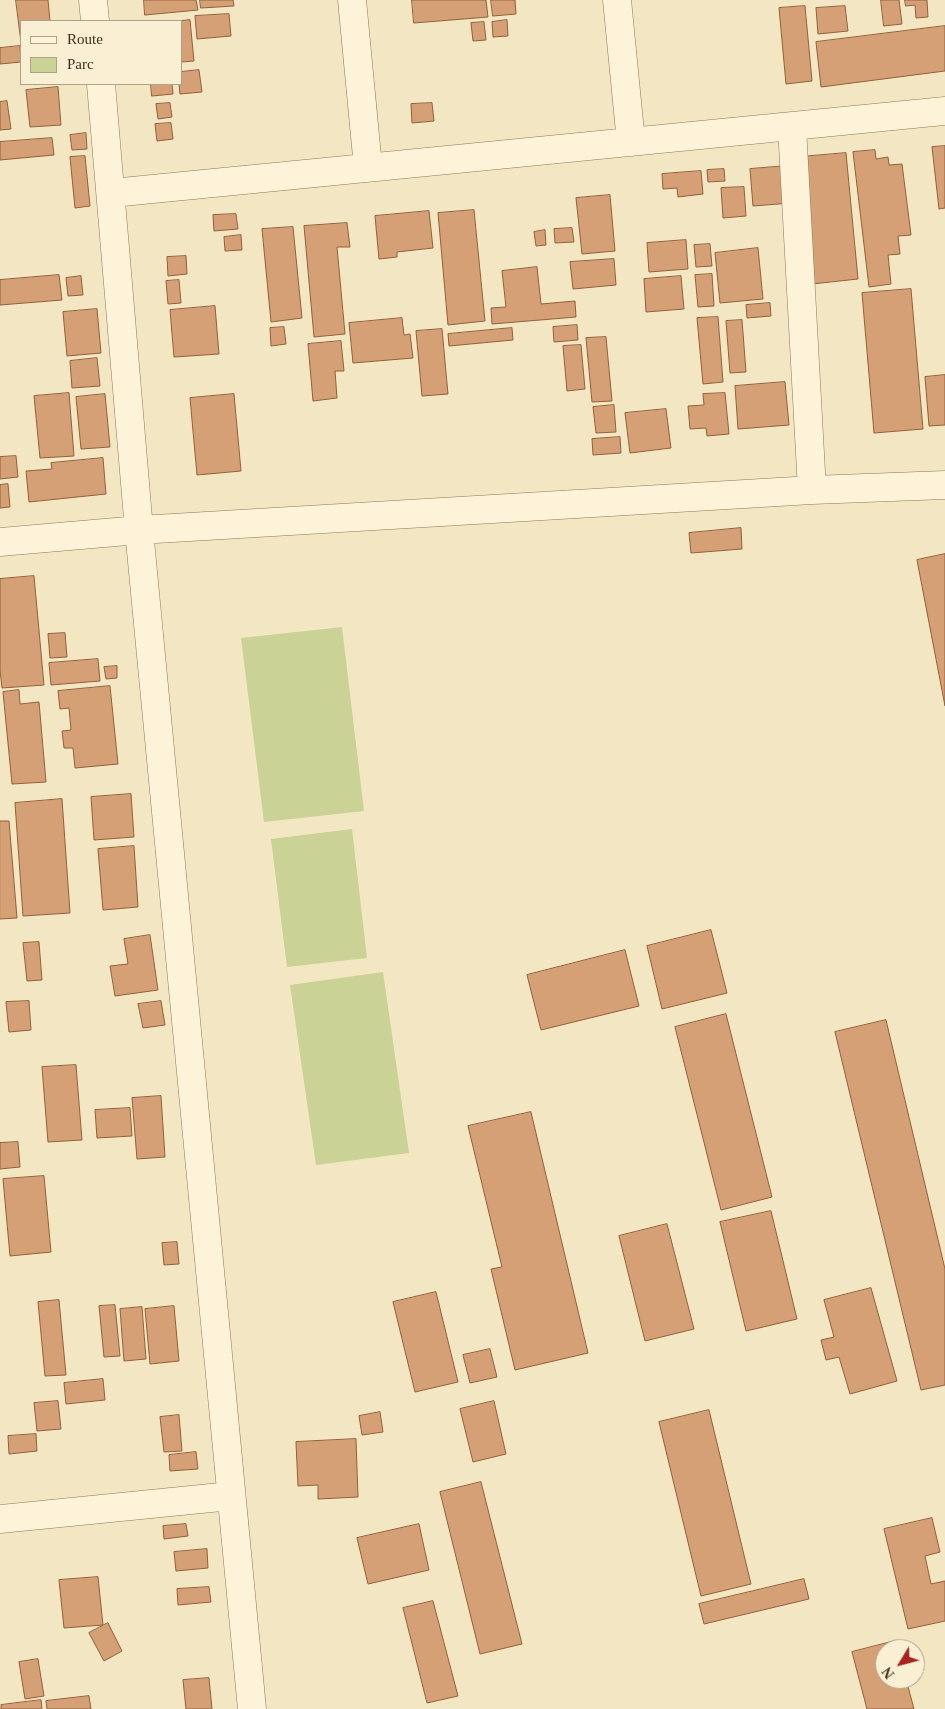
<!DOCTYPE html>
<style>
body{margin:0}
#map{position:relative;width:945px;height:1709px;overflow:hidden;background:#f3e6c3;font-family:"Times New Roman",serif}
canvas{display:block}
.legend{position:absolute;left:20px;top:20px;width:162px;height:65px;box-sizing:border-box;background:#f9f0d4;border:1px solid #aea28b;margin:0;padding:6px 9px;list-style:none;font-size:15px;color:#3e2e1d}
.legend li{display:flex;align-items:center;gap:10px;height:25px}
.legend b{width:25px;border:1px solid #aea28b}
.north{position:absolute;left:875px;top:1639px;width:50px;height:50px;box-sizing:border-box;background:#f9f0d4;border:1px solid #aea28b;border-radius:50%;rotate:233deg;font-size:14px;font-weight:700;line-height:20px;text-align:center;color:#3e2e1d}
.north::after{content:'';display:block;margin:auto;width:18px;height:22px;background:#a62320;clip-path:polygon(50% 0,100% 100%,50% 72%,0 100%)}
</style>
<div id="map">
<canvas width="945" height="1709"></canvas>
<ul class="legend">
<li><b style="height:6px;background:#fcf3d8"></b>Route</li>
<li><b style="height:14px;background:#cad395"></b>Parc</li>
</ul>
<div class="north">N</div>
</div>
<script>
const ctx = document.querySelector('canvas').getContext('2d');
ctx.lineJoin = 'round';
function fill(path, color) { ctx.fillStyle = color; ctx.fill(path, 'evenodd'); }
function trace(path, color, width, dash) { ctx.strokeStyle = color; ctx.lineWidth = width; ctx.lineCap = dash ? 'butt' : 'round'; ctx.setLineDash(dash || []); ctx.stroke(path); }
fill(new Path2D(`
 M342 627 364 811 264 822 241 638Z
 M352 829 367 958 287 967 271 839Z
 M383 972 409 1153 316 1165 290 985Z`), '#cad395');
const building = new Path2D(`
 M16 0H48L50 21H21V42Z
 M144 0H196L198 10 145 15Z
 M200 0H233L234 6 201 8Z
 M412 0H486L488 17 414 23Z
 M491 0H515L516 14 493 16Z
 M881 0H899L902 24 884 26Z
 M905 0H927L928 17 916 18 915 5 906 6Z
 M805 6 812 81 786 84 779 8Z
 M845 6 848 31 818 34 816 8Z
 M229 14 231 36 197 39 195 16Z
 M190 20 194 61 181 62V21H179Z
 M507 20 508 36 493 37 492 22Z
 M484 22 486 40 473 41 471 23Z
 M945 26V71L821 87 816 42Z
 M20 46 21 62 0 64V48Z
 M199 70 202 92 180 94 179 84H181V72Z
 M151 84H172L173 94 152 96Z
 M58 87 61 125 30 127 26 90Z
 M7 101 11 129 0 130V102Z
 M170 103 172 117 158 119 156 104Z
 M432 103 434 121 412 123 411 104Z
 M171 123 173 139 157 141 155 124Z
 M86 133 87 149 72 150 70 135Z
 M52 138 54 155 0 160V142Z
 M945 146V208L939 209 932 147Z
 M875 150 876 159 888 157 889 165 902 164 911 235 898 236 900 254 888 255 891 284 869 287 853 152Z
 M846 153 858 279 812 284 800 157Z
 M85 156 90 206 75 208 70 157Z
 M787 166 791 203 753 206 750 169Z
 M724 169 725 181 708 182 707 170Z
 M701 171 703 194 678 197 677 188 663 189 662 174Z
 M744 187 746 216 723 218 721 188Z
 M610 195 615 251 582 254 576 198Z
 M474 210 485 321 448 325 438 213Z
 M429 211 433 248 397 252V257L379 259 375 216Z
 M236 214 238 229 214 231 213 215Z
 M347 223 350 247H337L345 334 314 337 304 226Z
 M293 227 302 318 271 322 262 229Z
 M572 228 574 242 555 243 554 229Z
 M545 230 546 245 536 246 534 232Z
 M241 235 242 250 225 251 224 237Z
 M686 240 688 269 649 272 647 243Z
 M710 244 712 266 696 267 694 245Z
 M758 248 763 299 720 303 715 253Z
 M186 256 187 274 168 276 167 257Z
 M614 259 616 285 573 289 570 262Z
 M537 267 541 304 575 301 576 317 492 324 491 308 506 307 502 271Z
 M712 274 714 306 698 307 695 275Z
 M59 275 62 300 0 305V280Z
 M81 276 83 295 68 296 66 278Z
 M681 276 684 309 646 312 644 279Z
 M179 280 181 303 168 304 166 281Z
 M911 289 923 429 874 433 862 293Z
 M770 303 771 316 747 318 746 305Z
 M215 306 219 354 174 357 170 310Z
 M97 309 101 353 67 356 63 312Z
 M718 317 723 382 703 384 697 318Z
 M402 318 404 335 410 334 413 358 353 363 349 323Z
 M742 320 746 372 730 373 726 321Z
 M577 325 578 340 554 342 553 327Z
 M284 327 286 344 271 346 270 328Z
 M512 328 513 340 449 346 448 334Z
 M442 329 448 394 422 396 416 331Z
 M606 337 612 401 592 402 586 338Z
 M341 341 344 371H335L337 398 313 401 308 344Z
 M581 345 585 389 567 391 563 346Z
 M97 358 100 386 72 388 70 361Z
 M945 375V425L929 426 925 377Z
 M785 382 789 425 738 429 735 386Z
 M69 393 74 456 40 458 34 396Z
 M725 393 729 434 707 436 706 428 690 429 688 406 704 405 703 394Z
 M105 394 110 447 81 449 76 397Z
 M234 394 241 471 197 475 190 398Z
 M614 405 616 432 596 433 593 407Z
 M666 409 671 448 630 453 625 413Z
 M620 437 621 453 593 455 592 439Z
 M16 456 18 477 0 479V457Z
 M103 458 106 494 29 502 26 471 52 469 51 463Z
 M8 484 10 507 0 508V485Z
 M741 528 742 549 691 553 689 533Z
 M945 554V706L917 560Z
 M34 576 44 685 2 688 0 670V579Z
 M65 633 67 657 50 658 48 634Z
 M98 659 100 681 51 685 49 663Z
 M117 666V678L106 679 104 667Z
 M110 686 118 764 75 768 73 748H64L62 731 71 730 69 708 60 709 58 691Z
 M19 690 20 704 39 702 46 782 12 784 3 692Z
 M131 794 134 837 94 840 91 797Z
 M62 799 70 913 23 916 15 803Z
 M0 821H9L17 918 0 919Z
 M134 846 138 907 103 910 98 849Z
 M711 930 727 993 662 1009 647 946Z
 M150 935 158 990 115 996 110 966 128 964 124 939Z
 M39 942 42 980 27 981 23 943Z
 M625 950 639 1006 541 1030 527 975Z
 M29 1001 31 1030 9 1032 6 1002Z
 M161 1001 165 1025 143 1028 138 1004Z
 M726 1014 772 1197 721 1210 675 1027Z
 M886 1020 945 1269V1385L921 1390 835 1032Z
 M76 1065 82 1140 48 1142 42 1067Z
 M161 1096 165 1157 137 1159 132 1098Z
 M130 1108 132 1136 97 1138 95 1110Z
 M531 1112 588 1353 515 1370 491 1269 502 1267 468 1126Z
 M18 1142 20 1167 0 1169V1143Z
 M44 1176 51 1252 10 1256 3 1179Z
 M771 1211 797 1319 746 1331 720 1222Z
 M667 1224 694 1329 645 1341 619 1236Z
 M177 1242 179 1264 164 1265 162 1243Z
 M871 1288 897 1381 850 1394 839 1357 826 1360 821 1340 834 1337 824 1300Z
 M436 1292 458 1382 415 1392 393 1302Z
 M59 1300 66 1375 45 1376 38 1302Z
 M115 1305 120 1356 104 1357 99 1306Z
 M174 1306 179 1361 150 1364 145 1309Z
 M142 1307 146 1359 124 1361 120 1309Z
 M490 1349 497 1377 470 1383 463 1355Z
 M103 1379 105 1400 66 1404 64 1383Z
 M58 1401 61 1429 37 1431 34 1403Z
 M494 1401 506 1454 473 1462 460 1409Z
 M709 1410 751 1584 701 1596 659 1422Z
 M380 1412 383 1432 362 1435 359 1416Z
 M179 1415 182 1451 164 1452 160 1417Z
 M36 1434 37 1451 9 1454 8 1436Z
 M356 1439 358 1497 318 1499V1485L298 1486 296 1442Z
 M196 1452 198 1469 170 1471 169 1455Z
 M481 1482 522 1644 480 1654 440 1492Z
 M932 1518 940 1552 925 1556 931 1584 945 1581V1621L908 1629 884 1529Z
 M186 1524 188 1536 164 1539 163 1526Z
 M419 1524 429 1570 368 1584 357 1538Z
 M207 1549 208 1568 176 1571 174 1552Z
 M98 1577 103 1625 64 1628 59 1580Z
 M804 1579 809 1599 704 1624 699 1604Z
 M209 1587 211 1602 178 1605 177 1589Z
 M433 1601 458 1696 427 1703 403 1608Z
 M108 1623 122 1651 104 1661 89 1633Z
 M895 1641 898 1649H885V1679H906L914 1709H867L852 1652Z
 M38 1659 44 1696 25 1699 19 1662Z
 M209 1678 212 1709H186L183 1680Z
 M89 1696 91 1709H47L46 1701Z
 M41 1700 42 1709H1V1705Z`);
fill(building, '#d5a075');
trace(building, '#92603a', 1);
const minor = new Path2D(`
 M93 0 95 21
 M352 0 368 167
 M617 0 631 142
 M101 84 139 530 252 1709
 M792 127 812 490
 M112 193 945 111
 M0 542 139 530 812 490 945 485
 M0 1519 231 1496`);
trace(minor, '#907757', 29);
trace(minor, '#fcf3d8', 28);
</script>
